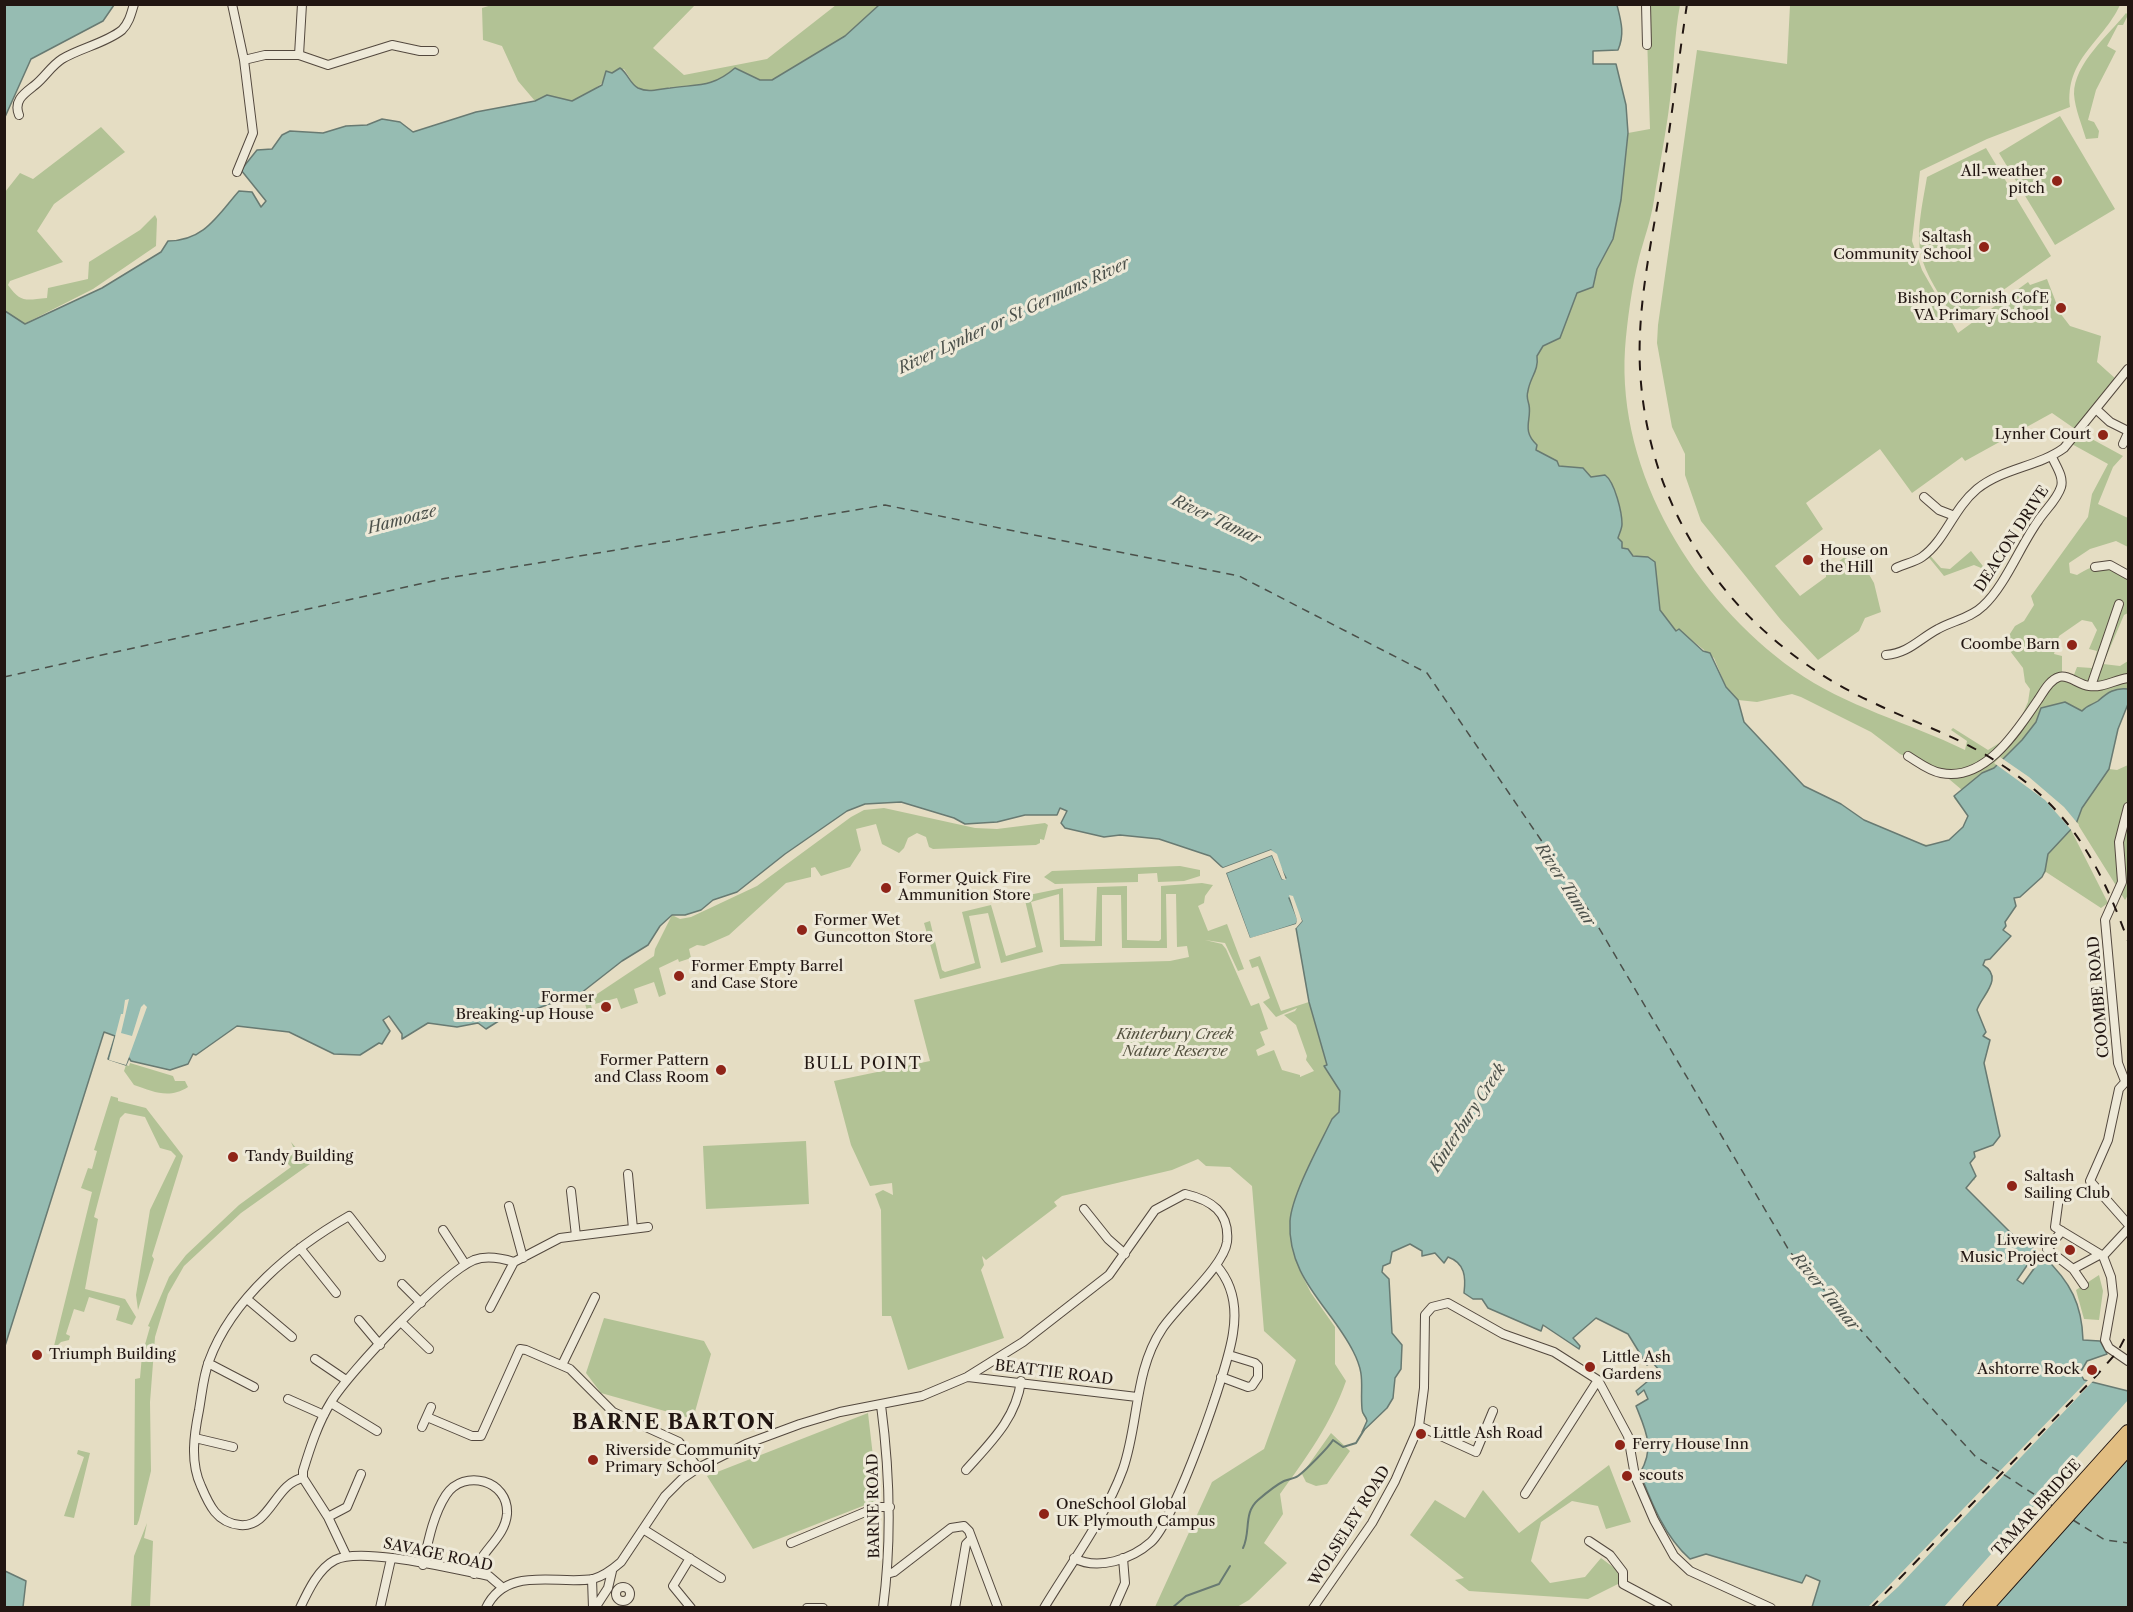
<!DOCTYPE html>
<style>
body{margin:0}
#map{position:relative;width:2133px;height:1612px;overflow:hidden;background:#e5ddc3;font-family:"Libre Caslon Text",serif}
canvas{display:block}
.frame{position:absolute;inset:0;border:6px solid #221612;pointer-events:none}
</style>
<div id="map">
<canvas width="2133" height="1612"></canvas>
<div class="frame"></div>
</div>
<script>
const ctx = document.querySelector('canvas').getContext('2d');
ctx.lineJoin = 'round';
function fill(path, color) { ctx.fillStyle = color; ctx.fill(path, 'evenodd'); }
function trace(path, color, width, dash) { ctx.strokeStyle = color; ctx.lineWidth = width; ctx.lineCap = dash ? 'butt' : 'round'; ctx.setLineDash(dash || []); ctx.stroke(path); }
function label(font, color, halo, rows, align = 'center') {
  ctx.font = font + ' "Libre Caslon Text",serif'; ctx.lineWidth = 6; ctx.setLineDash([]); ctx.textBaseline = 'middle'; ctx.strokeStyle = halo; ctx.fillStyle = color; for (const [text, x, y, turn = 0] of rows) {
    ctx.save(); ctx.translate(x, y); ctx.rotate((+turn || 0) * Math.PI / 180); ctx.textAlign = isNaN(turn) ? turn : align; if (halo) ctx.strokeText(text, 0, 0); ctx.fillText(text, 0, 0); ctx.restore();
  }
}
fill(new Path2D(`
 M495 4 695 5 653 48 684 75 767 59 836 5H952L772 80H760L736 68 723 79 686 89 673 87 647 92 636 88 624 69C605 76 596 93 576 99 559 105 554 91 535 101L518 81 502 46 483 40 482 8Z
 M1646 5H1680C1674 36 1674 68 1670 100 1666 134 1659 167 1654 200 1651 220 1644 239 1639 258 1632 285 1627 322 1625 349 1617 474 1695 599 1794 670 1846 707 1908 722 1965 750L1967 741 1951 730 1953 728 1988 750 2014 734 2028 702 2030 689 2025 682 2023 668 2007 647 2006 640 2015 626 2024 621 2034 605 2031 596 2088 517 2092 494 2108 464 2070 443 2079 432 2123 456 2113 467 2098 504 2128 518V547L2116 541 2090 549 2069 563 2070 573 2077 575C2099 562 2106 563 2128 575V613L2124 615 2103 664 2120 666 2128 661V704L2118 729 2109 769 2117 770 2128 765V895L2125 900 2077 823 2071 830 2108 903 2101 908 2046 872 2020 897 2014 898 2016 906 2005 922 2006 926 2003 930 2011 936 1990 959 1985 960 1983 965 1988 968C1994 985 1990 993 1977 1006L1981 1025 1986 1032 1983 1036 1990 1040 1984 1063 2000 1136 1993 1145 1974 1152 1975 1157 1970 1163 1976 1176 1974 1181 1864 820C1891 833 1928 859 1955 835 1962 829 1966 824 1968 816L1954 798 1962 790 1943 774 1900 754 1871 732 1801 697 1792 694 1757 702 1738 700 1726 687 1714 658 1678 629 1676 632 1660 610 1655 562C1642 558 1618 554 1618 538 1618 533 1622 529 1622 524 1622 507 1613 490 1605 475L1591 477 1583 468 1558 466 1557 461C1552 458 1539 454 1536 450 1527 437 1528 424 1529 410 1529 403 1526 398 1528 391 1530 377 1539 371 1537 356L1543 346 1560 338 1577 293 1593 286 1597 269 1613 239 1621 200 1628 133 1650 129ZM2082 620 2092 622 2097 630 2089 649 2097 651 2092 668 2077 667 2072 680 2062 676V656L2054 654 2059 636Z
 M1790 5H2120C2102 43 2065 59 2070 107L1987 139 1920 171 1912 241 1922 270 1958 333 2028 282 2030 285 2047 279 2060 313 2070 326 2101 336 2097 362 2117 380 2078 431 2052 413 1965 461 1962 457 1912 493 1880 449 1806 503 1823 529 1775 566 1800 596 1826 577V571L1846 556 1851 562 1859 557 1874 583 1881 612 1865 618 1859 631 1818 660 1781 620 1701 521 1685 475V454L1672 427 1657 343 1658 325 1697 50 1787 64Z
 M2126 13 2128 15 2123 25H2118L2107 46 2116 51 2096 90 2088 120 2094 122 2099 131 2098 138 2086 139C2082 125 2075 109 2074 94 2074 63 2109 35 2126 13Z
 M2060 116 2115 209 2055 245 1999 153Z
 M101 127 125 152 54 204 37 231 63 262 10 281 8 285C21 303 25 300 47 298L48 288 88 279 89 262 140 230 155 215 157 219 156 246 93 289 24 324 5 313V192L20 173 33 179Z
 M1986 148 2051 256 1957 323C1946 304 1930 283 1923 262 1914 237 1923 202 1927 177Z
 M1971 551 1986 570 1974 565 1944 576 1926 554 1927 552 1941 568 1950 569Z
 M884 808 975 828 997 829 1045 823 1048 825 1044 840 1040 839V843L1036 845 933 849 929 847 926 837 917 833 908 838 904 848 899 853 882 844 876 824 856 829 861 850 850 867 821 876 815 867 811 868V877L786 883 729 935 704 946 697 945 689 949 691 958 679 962 678 959 659 968 666 994 659 997 654 982 634 989 638 1003 621 1009 617 998 591 1005 592 1009 587 1010 585 1004 578 1001 588 994 591 998 654 956 655 949 672 915 680 919 691 917 757 886 851 817 864 810Z
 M1180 866 1200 870V876L1184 881 1158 882 1157 873 1138 874V882L1055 884 1044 877 1052 871Z
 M1202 883 1213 885 1205 896 1204 903 1198 906 1208 931 1227 924 1244 969 1238 971 1225 943 1205 940 1222 944 1226 949 1251 1006 1259 1003 1268 1029 1260 1032 1265 1045 1256 1050 1258 1056 1274 1050 1282 1070 1300 1075V1077L1314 1071 1306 1060 1307 1056 1296 1025 1284 1015 1295 1011 1297 1008 1276 1017 1263 1002 1270 998 1258 966 1252 968 1249 960 1260 956 1281 1011 1309 1002 1296 928 1458 1245 1383 1241 1367 1421 1362 1413 1364 1380 1302 1185 1290 1218 1300 1271 1311 1293 1335 1327V1364L1346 1381C1331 1424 1306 1458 1280 1494L1283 1514 1264 1543 1287 1563 1249 1600 1237 1607H1155L1212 1482 1264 1449 1296 1360 1264 1331 1252 1186 1230 1167 1206 1166 1198 1159 1172 1170 1062 1196 1054 1202 1057 1206 986 1260 982 1256 984 1265 981 1270 1004 1338 908 1370 891 1316H882L881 1210 875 1194 883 1190 893 1195 892 1183 870 1186 851 1145 834 1081 930 1061 914 1000 1061 964 1170 961 1189 957 1187 946 1177 947 1176 894H1166L1167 948H1122L1121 895H1102V946L1060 947 1059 894 1031 902 1043 952 1001 963 988 913 969 916 981 968 940 979 924 923 930 921 942 970 945 972 975 963 962 912 991 905 1006 956 1036 947 1024 896 1063 888 1064 940 1095 941 1097 887 1127 886V940L1159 941 1161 939V886Z
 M130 1063 173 1076 175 1081H185L188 1087C169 1099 154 1092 134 1085L124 1071 126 1065 129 1066Z
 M111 1096 118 1098V1101L146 1108 183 1156 152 1256 154 1259 138 1310 136 1295 150 1210 176 1156 171 1151 160 1148 145 1117 125 1113 120 1118 94 1217 98 1219 85 1289 125 1299 136 1317 132 1325 116 1320 120 1306 89 1297 84 1312 74 1309 66 1334 70 1336 69 1340 61 1342 53 1350 92 1192 81 1188 88 1168 92 1169 97 1151 94 1150Z
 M806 1141 809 1204 706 1209 703 1146Z
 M291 1142 310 1164 241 1213 184 1266 168 1294 155 1337 150 1402 151 1471 139 1520 137 1525H134L135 1379 140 1378 142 1355 150 1327 148 1326 169 1277 186 1255 239 1205 291 1167 284 1160 294 1149Z
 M2099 1275 2103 1291 2099 1320 2084 1319 2076 1290Z
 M604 1318 704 1341 711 1354 693 1419 601 1393 586 1373Z
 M868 1413 878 1500 753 1549 707 1476Z
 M1331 1433 1350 1451 1327 1484 1316 1486 1306 1482 1302 1474Z
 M78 1450 90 1453 74 1518 64 1516 84 1457 77 1454Z
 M1609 1465 1631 1522 1606 1529 1598 1506 1572 1501 1541 1522 1531 1561 1550 1583 1585 1577 1601 1558 1617 1570 1620 1583 1588 1599 1469 1591 1455 1580 1464 1578 1410 1535 1435 1500 1465 1518 1483 1490 1519 1533Z
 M147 1523 144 1538 153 1541 150 1607H131L134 1556Z`), '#b2c295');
const water = new Path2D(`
 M5 4 114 5 103 21 31 59 5 117Z
 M879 5H1617C1621 21 1625 34 1618 50L1593 51V64H1616L1626 105 1628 133 1621 200 1613 239 1597 269 1593 287 1577 293 1560 338 1543 346 1537 356C1539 371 1530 377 1528 391 1526 397 1528 400 1529 405 1532 420 1521 430 1537 445L1536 450 1557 461 1559 466 1583 468 1591 477 1605 475C1615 482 1622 513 1622 524 1622 529 1619 534 1618 538L1622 542V548L1628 549 1633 556 1648 557 1655 562 1660 610 1676 631 1679 629 1703 651 1710 653 1726 687 1738 700 1744 722 1804 786 1841 804 1864 820 1926 846 1949 840 1963 827 1968 816 1954 796 1982 773 1994 768 2022 740 2036 722 2041 708 2065 702 2082 711C2087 705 2092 705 2098 701 2107 693 2115 687 2128 689V704L2118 729 2109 769 2082 808 2076 824 2048 854 2045 871 2042 877 2020 897 2014 898 2016 906 2005 922 2006 926 2003 930 2011 936 1990 959 1985 960 1983 965C2005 978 1981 996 1977 1010L1986 1032 1983 1036 1990 1040 1984 1063 2000 1136 1993 1145 1974 1152 1975 1157 1970 1163 1976 1176 1966 1188 2016 1238 2020 1235 2037 1251 2017 1280 2023 1284 2043 1256C2071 1282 2082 1305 2083 1340L2100 1341 2107 1354 2087 1361 2080 1373 2084 1380 2128 1391V1607H1812L1820 1581 1806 1575 1802 1583 1706 1554 1690 1559C1665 1537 1652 1504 1640 1473 1655 1448 1646 1431 1636 1406L1648 1399 1644 1390 1638 1395 1636 1391 1660 1371 1652 1362 1647 1365 1628 1334 1596 1318 1573 1338 1580 1346 1579 1349 1543 1325 1541 1331 1488 1308 1482 1299H1473L1464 1293C1466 1277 1465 1263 1448 1257L1444 1263 1435 1253 1422 1256V1251L1410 1244 1392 1252 1390 1263 1383 1266 1382 1272 1389 1279 1392 1333 1402 1345 1401 1369 1395 1378 1393 1398 1387 1408 1362 1432 1367 1421C1366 1415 1362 1415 1362 1409 1360 1385 1366 1376 1353 1351 1331 1307 1287 1278 1290 1221 1292 1194 1320 1144 1332 1119L1339 1112 1340 1091 1324 1066 1327 1065 1309 1002 1296 928 1302 921 1289 898 1298 920 1296 924 1250 939 1226 873 1272 855 1282 879 1286 878 1271 850 1223 868 1210 856 1159 839 1120 835 1104 837 1065 828 1061 823 1067 811 1060 808 1057 815H1025L997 822 965 824 954 818 901 802 865 804 847 811 785 854 737 892 713 900 701 910 685 915H672L660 926 648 945 622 961 576 997 563 999 525 1013 513 1012 486 1029 478 1023 457 1027 428 1023 402 1039V1034L389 1016 383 1020 390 1031 382 1044 379 1043 360 1055 334 1054 289 1032 237 1026 196 1055 193 1054 188 1064 170 1070 131 1061 129 1058 126 1065 108 1059 115 1036 104 1032 5 1346V311L25 324 102 288 161 252 168 241C204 241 217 216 239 191L252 192 261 207 266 201 241 170 257 150 272 149 282 135 290 131 323 133 346 126 367 125 382 119 400 122 413 132 476 112 535 101 547 95 572 101 602 85 606 71 612 73 620 68C627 72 630 84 638 88 649 93 658 89 670 88 697 84 712 88 735 68L760 80H772L845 36Z
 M5 1571 26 1581 23 1607H5Z`);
fill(water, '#96bcb2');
trace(water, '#687a72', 1.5);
fill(new Path2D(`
 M2000 757 2029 777 2064 807 2079 825 2073 832 2045 800 1994 763Z
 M1271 850 1277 854 1286 880 1282 879 1272 855 1226 873 1250 938 1296 924 1297 920 1289 895 1293 896 1302 921 1296 928 1249 942 1223 872 1225 870 1216 866 1223 868Z
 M129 999 121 1033 132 1036 141 1007 144 1004 147 1007 126 1065 109 1060 121 1014H123L125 1000Z
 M2089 1379 2094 1380 1898 1587 1876 1607H1868Z
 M2128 1400V1448L1985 1608 1944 1607Z`), '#e5ddc3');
trace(new Path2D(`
 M1243 1548C1251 1532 1243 1513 1258 1500 1265 1494 1276 1485 1284 1481 1288 1479 1294 1479 1298 1476 1305 1471 1329 1447 1333 1440L1343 1447 1356 1443 1364 1430
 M1172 1608 1186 1596 1219 1584 1230 1566`), '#687a72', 2);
trace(new Path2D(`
 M4 677 442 579 885 505 1239 576 1427 673 1586 906 1790 1252 1975 1456 2054 1507
 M2073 1520 2105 1540 2128 1543`), '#4b504a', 1.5, [8, 6]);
const minor = new Path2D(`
 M232 4 244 60 253 133 237 172
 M1646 4 1647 45
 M299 55 302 4
 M244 60 265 55H299L328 65 392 45 420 51H434
 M19 115C13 100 25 93 35 85 45 77 51 66 62 59 80 48 106 43 122 30 129 23 131 14 134 4
 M2097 410 2110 422 2128 431
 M2123 444 2128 433
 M1924 497 1939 510 1952 515
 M2095 567 2110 565 2128 575
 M1896 568C1904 564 1915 562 1922 557 1945 541 1953 509 1977 489 2003 468 2038 467 2064 448L2128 369
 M1886 655C1909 653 1919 639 1938 629 1952 621 1971 618 1983 606 2005 586 2020 546 2038 521 2045 510 2057 500 2061 487 2064 477 2056 466 2052 457
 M2091 686 2119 604
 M1908 756C1918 762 1929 771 1941 773 1985 782 2017 731 2038 700 2043 693 2049 680 2059 677 2068 674 2079 685 2089 686 2103 688 2114 680 2128 678
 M2128 1079 2119 1089 2108 1140 2090 1181 2128 1224
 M2125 1081 2118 1063 2105 920 2122 882 2119 842 2128 807
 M628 1174 633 1229
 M571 1191 576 1236
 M2059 1197 2055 1227 2103 1256
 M509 1206 523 1258
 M1084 1209 1108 1239 1125 1254
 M443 1230 465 1264
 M2062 1231 2047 1249 2073 1269 2084 1285
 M300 1248 336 1293
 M2103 1256 2111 1277 2113 1295 2105 1340 2109 1348 2128 1361
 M2103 1256 2128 1229
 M2073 1269 2099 1255
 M402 1284 421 1303
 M247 1299 292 1337
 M490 1308 514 1262
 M359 1320 380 1345
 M402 1323 429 1349
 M315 1359 346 1380
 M208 1363 254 1387
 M562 1365 595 1297
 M968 1377 1137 1397
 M1221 1377 1248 1387 1252 1386 1258 1377V1366L1255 1363 1229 1355
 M288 1399 324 1415
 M331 1403 377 1431
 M881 1405C890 1473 892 1539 883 1608
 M427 1417 472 1436H481L520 1349 526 1350 570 1369 613 1412 679 1442 698 1468
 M1419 1426 1476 1452 1493 1411
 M422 1427 431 1407
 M195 1438 233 1447
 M966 1470C990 1443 1016 1419 1021 1381
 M303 1478C275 1483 270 1528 240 1525 217 1523 209 1505 201 1486 190 1462 194 1435 199 1410 202 1393 203 1377 209 1361 232 1298 293 1248 349 1216L381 1257
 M1525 1494 1598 1380
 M328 1517 347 1507 361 1474
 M643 1529 721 1578
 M1589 1541 1610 1555 1623 1572V1584L1668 1608
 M791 1543 877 1507H890
 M346 1555 328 1517 303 1478V1471C310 1448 318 1423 331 1402 349 1372 443 1273 474 1260 487 1255 501 1258 514 1262L560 1238 648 1227
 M690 1558 673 1586 691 1608
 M1074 1558C1098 1571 1132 1559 1151 1542 1175 1520 1228 1370 1233 1333 1237 1308 1233 1284 1216 1265
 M423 1565C428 1542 433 1515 446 1495 464 1468 509 1480 507 1514 505 1538 480 1551 474 1574
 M887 1574 894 1572 951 1528 964 1526 969 1531 998 1608
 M592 1579 593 1608
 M616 1594a7 7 0 1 1 14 0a7 7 0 1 1-14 0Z
 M300 1608C308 1591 318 1569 335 1560 361 1546 457 1570 489 1576L503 1588
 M380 1608 391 1559
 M486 1608C506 1565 557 1585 593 1579 604 1576 613 1569 621 1562L665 1496 682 1479 698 1468 746 1444 800 1424 840 1412 922 1396 967 1377 1023 1342 1109 1275 1155 1210 1185 1194C1211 1200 1230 1212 1227 1242 1224 1266 1177 1306 1162 1329 1134 1371 1139 1423 1123 1469 1105 1518 1071 1563 1044 1608
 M595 1608 608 1588 612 1571
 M807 1608H823
 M955 1608 966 1544 971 1539
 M1114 1608 1125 1583 1123 1558
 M1313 1608 1372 1523 1395 1481 1419 1426 1424 1388 1425 1315 1432 1307 1448 1303 1503 1334 1554 1352 1598 1380 1628 1436 1635 1476 1654 1520 1674 1556 1690 1571 1771 1608`);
const trunk = new Path2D(`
 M1970 1608 2128 1432
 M1985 1608 2128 1448`);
trace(minor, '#53483e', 10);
trace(trunk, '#221612', 16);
trace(minor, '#eee9d8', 8);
trace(trunk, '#e2be82', 14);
trace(new Path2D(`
 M1687 4C1678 64 1671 124 1661 184 1651 245 1637 307 1640 369 1648 521 1740 642 1876 704 1909 720 1945 732 1977 750 2062 797 2096 853 2128 941
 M1492 1608H1534
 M1871 1608 2097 1375 2118 1351 2128 1332`), '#221612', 2, [10, 10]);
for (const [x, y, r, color] of [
 [2057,181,6,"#8f2418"],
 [1984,247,6,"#8f2418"],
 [2061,308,6,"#8f2418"],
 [2103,435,6,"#8f2418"],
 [1808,560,6,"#8f2418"],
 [2072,645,6,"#8f2418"],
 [886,888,6,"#8f2418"],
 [802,930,6,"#8f2418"],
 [679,976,6,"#8f2418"],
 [606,1007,6,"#8f2418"],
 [721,1070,6,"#8f2418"],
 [233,1157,6,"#8f2418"],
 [2012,1186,6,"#8f2418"],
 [2070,1250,6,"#8f2418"],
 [37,1355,6,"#8f2418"],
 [1590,1367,6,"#8f2418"],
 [2092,1370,6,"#8f2418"],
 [1421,1434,6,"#8f2418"],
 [1620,1445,6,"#8f2418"],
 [593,1460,6,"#8f2418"],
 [1627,1476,6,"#8f2418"],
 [1044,1514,6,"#8f2418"]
]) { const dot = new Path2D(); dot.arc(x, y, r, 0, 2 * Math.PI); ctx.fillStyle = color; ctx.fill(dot); trace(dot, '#eee9d8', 2); }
label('15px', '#221612', '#eee9d8', [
 ["All-weather",2045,172,"right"],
 ["pitch",2045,189,"right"],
 ["Saltash",1972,238,"right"],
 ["Community School",1972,255,"right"],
 ["Bishop Cornish CofE",2049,299,"right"],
 ["VA Primary School",2049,316,"right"],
 ["Lynher Court",2091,435,"right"],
 ["House on",1820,551],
 ["the Hill",1820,568],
 ["Coombe Barn",2060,645,"right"],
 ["Former Quick Fire",898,879],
 ["Ammunition Store",898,896],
 ["Former Wet",814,921],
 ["Guncotton Store",814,938],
 ["Former Empty Barrel",691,967],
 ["and Case Store",691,984],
 ["Former",594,998,"right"],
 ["Breaking-up House",594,1015,"right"],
 ["Former Pattern",709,1061,"right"],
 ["and Class Room",709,1078,"right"],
 ["Tandy Building",245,1157],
 ["Saltash",2024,1177],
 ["Sailing Club",2024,1194],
 ["Livewire",2058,1241,"right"],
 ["Music Project",2058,1258,"right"],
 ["Triumph Building",49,1355],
 ["Little Ash",1602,1358],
 ["Gardens",1602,1375],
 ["Ashtorre Rock",2080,1370,"right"],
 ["Little Ash Road",1433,1434],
 ["Ferry House Inn",1632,1445],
 ["Riverside Community",605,1451],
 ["Primary School",605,1468],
 ["scouts",1639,1476],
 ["OneSchool Global",1056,1505],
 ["UK Plymouth Campus",1056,1522]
], 'left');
label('15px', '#221612', '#eee9d8', [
 ["DEACON DRIVE",2012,539,-57],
 ["COOMBE ROAD",2099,997,-95],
 ["BEATTIE ROAD",1054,1373,7],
 ["BARNE ROAD",874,1506,-91],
 ["TAMAR BRIDGE",2037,1508,-48],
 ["WOLSELEY ROAD",1350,1526,-58],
 ["SAVAGE ROAD",438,1555,12]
]);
label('italic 15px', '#545240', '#eee9d8', [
 ["Kinterbury Creek",1175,1035],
 ["Nature Reserve",1175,1052]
]);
label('italic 16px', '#4b504a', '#eee9d8', [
 ["River Lynher or St Germans River",1014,316,-25],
 ["Hamoaze",402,520,-15],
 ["River Tamar",1216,520,25],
 ["River Tamar",1565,885,57],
 ["Kinterbury Creek",1468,1118,-57],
 ["River Tamar",1825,1292,50]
]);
ctx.letterSpacing = '1.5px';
label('16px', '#221612', '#eee9d8', [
 ["BULL POINT",863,1064]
]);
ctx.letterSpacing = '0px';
ctx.letterSpacing = '1.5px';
label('bold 21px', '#221612', '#eee9d8', [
 ["BARNE BARTON",674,1423]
]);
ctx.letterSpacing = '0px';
</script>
